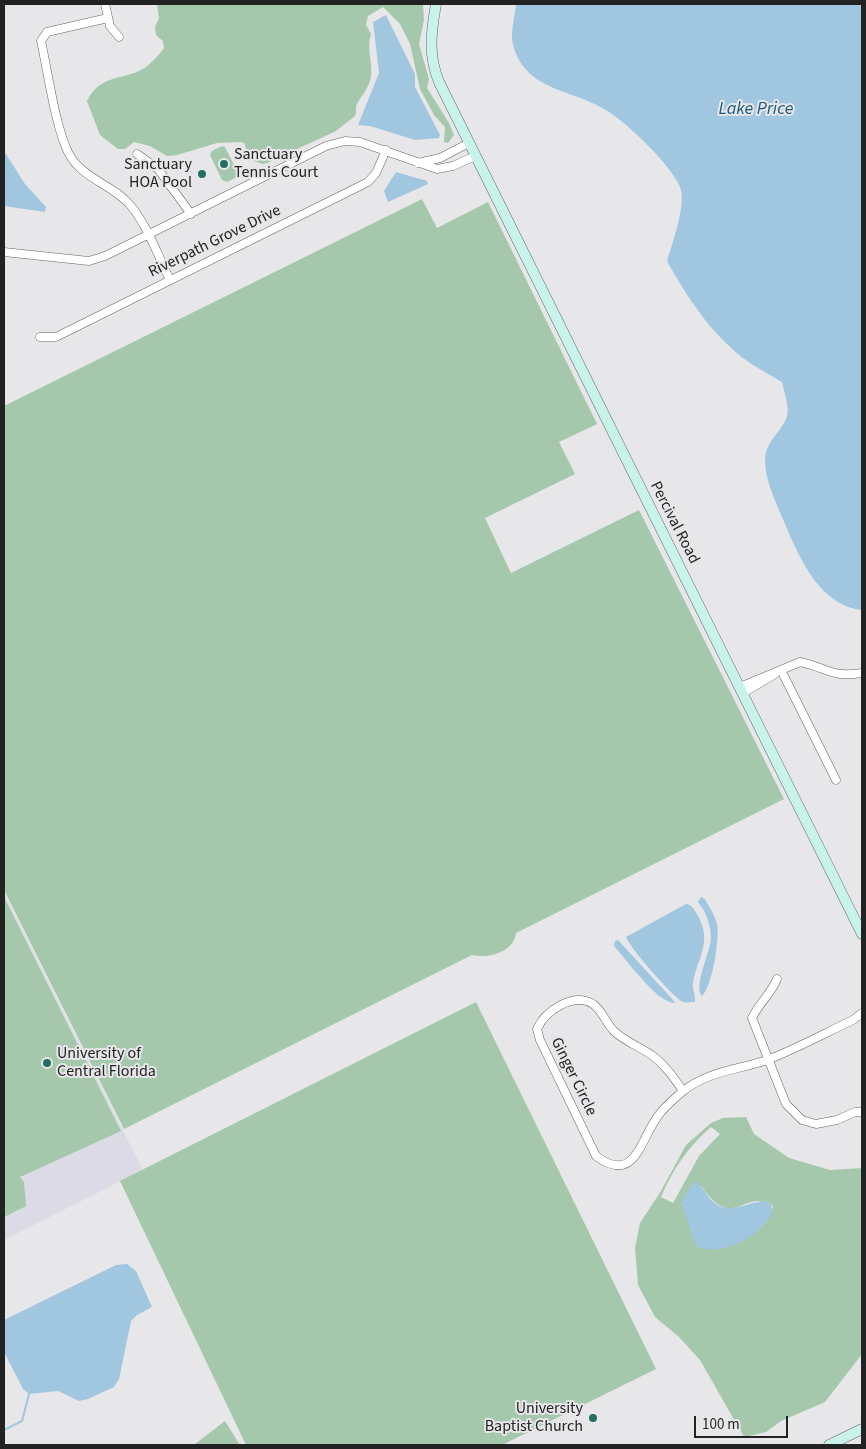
<!DOCTYPE html>
<style>
body{margin:0}
#map{position:relative;width:866px;height:1449px;overflow:hidden;background:#e7e7ea;font-family:"Source Sans 3",sans-serif}
canvas{display:block}
.frame{position:absolute;inset:0;border:5px solid #222223;pointer-events:none}
.scale{position:absolute;left:694px;top:1416px;width:94px;height:22px;box-sizing:border-box;border:2px solid #222223;border-top:0;padding-left:6px;font-size:15px;line-height:18px;white-space:nowrap;color:#222223;-webkit-text-stroke:4px #e7e7ea;paint-order:stroke}
</style>
<div id="map">
<canvas width="866" height="1449"></canvas>
<div class="frame"></div>
<div class="scale">100 m</div>
</div>
<script>
const ctx = document.querySelector('canvas').getContext('2d');
ctx.lineJoin = 'round';
function fill(path, color) { ctx.fillStyle = color; ctx.fill(path, 'evenodd'); }
function trace(path, color, width, dash) { ctx.strokeStyle = color; ctx.lineWidth = width; ctx.lineCap = dash ? 'butt' : 'round'; ctx.setLineDash(dash || []); ctx.stroke(path); }
function label(font, color, halo, rows, align = 'center') {
  ctx.font = font + ' "Source Sans 3",sans-serif'; ctx.lineWidth = 4; ctx.setLineDash([]); ctx.textBaseline = 'middle'; ctx.strokeStyle = halo; ctx.fillStyle = color; for (const [text, x, y, turn = 0] of rows) {
    ctx.save(); ctx.translate(x, y); ctx.rotate((+turn || 0) * Math.PI / 180); ctx.textAlign = isNaN(turn) ? turn : align; if (halo) ctx.strokeText(text, 0, 0); ctx.fillText(text, 0, 0); ctx.restore();
  }
}
fill(new Path2D(`
 M4 893 143 1170 4 1240Z`), '#dcdbe5');
fill(new Path2D(`
 M157 4H423L424 20 419 44 429 79 427 88 449 123 454 135 448 143 444 142 445 127 434 115 420 89 410 44 400 24 383 7 368 16 366 25 371 34C366 48 373 62 371 76 370 87 361 96 357 104 355 108 357 112 355 116L336 131 295 150 281 153 270 162 263 164 251 160 244 143 241 142 217 143 177 155 167 156 150 146 134 142 125 149H118L100 135 87 101C100 75 121 80 141 70 148 67 160 54 164 48L163 41 156 35 155 27 159 18Z
 M222 146 225 147 238 173 237 177 227 182 222 180 210 155 212 151Z
 M422 199 437 228 488 202 597 424 559 442 575 474 485 518 511 573 639 510 784 799 516 933C514 952 488 959 472 955L124 1129 4 890V406Z
 M4 897 121 1131 20 1177 24 1182 26 1206 4 1217Z
 M476 1002 656 1369 502 1445H246L120 1181Z
 M746 1117 754 1134 789 1158 830 1170 862 1168V1354L825 1402 781 1421 766 1432 744 1437 700 1360 679 1337 655 1317 638 1285 635 1248 640 1223 661 1191 686 1145 711 1123 723 1118ZM711 1127 720 1134 699 1156 673 1203 661 1197C673 1169 688 1147 711 1127ZM701 1186C733 1232 742 1190 771 1204L773 1207C766 1230 748 1238 727 1247L685 1210 681 1203Z
 M225 1421 240 1445H194L195 1444Z`), '#a5c7ab');
fill(new Path2D(`
 M516 4H862V610C817 605 797 552 782 517 774 498 765 479 765 459 766 442 779 434 786 419 791 409 784 393 782 382 769 374 755 367 743 358 710 332 687 297 667 261 672 244 687 203 680 187 671 165 629 125 609 112 576 89 526 93 513 45 510 30 515 18 516 4Z
 M386 15 415 74V87L440 135 439 138 415 140 370 126 358 125 379 73 373 22Z
 M4 151 25 184 46 207 45 212 4 206Z
 M396 172 427 181 428 184 388 202 384 191Z
 M701 897 705 899C709 907 715 915 717 924 720 938 712 987 702 996 693 987 710 952 711 939 711 926 706 911 698 902Z
 M686 904C692 905 694 909 697 914 713 942 698 956 693 983 692 990 696 995 695 1002 691 1002 686 1003 683 1002 673 997 629 947 626 937Z
 M618 940 674 1001 675 1003C658 1004 626 959 614 946L615 941Z
 M694 1181C704 1187 707 1198 716 1204 731 1215 749 1201 765 1201L771 1204 773 1212C760 1236 723 1258 696 1246L681 1202Z
 M127 1264 136 1271 152 1307 137 1315 131 1321 119 1379 114 1387 88 1399 79 1401 58 1391 29 1394 23 1389 4 1352V1320L116 1265Z`), '#a0c6e0');
trace(new Path2D(`
 M4 1430 22 1421 29 1394`), '#a0c6e0', 2);
const street = new Path2D(`
 M105 4 110 26 119 37
 M108 18 47 32 41 41C48 72 55 125 68 152 81 179 113 184 131 206 148 227 158 256 170 280
 M137 154 158 169 191 214
 M418 163 440 158 469 143
 M4 252 89 261 105 256 326 146 345 141 360 142 437 169 453 166 475 156
 M40 337H56L368 182 376 173 386 150
 M781 670 836 780
 M740 687 800 662C829 668 830 678 862 673
 M743 693 775 674
 M777 979C771 994 759 1003 752 1018L786 1104 802 1120 816 1124 837 1120 855 1112H862
 M683 1091C674 1078 666 1066 653 1056 641 1047 625 1042 614 1031 606 1024 603 1011 593 1004 573 992 545 1011 537 1029L540 1040 596 1156C635 1185 640 1140 658 1116 664 1107 674 1099 682 1092 707 1071 738 1070 767 1060 796 1049 825 1033 853 1020L862 1013`);
const secondary = new Path2D(`
 M436 4C431 32 428 55 439 82L862 934
 M829 1445 862 1429`);
trace(street, '#646466', 9);
trace(secondary, '#646466', 11);
trace(street, '#fff', 8);
trace(secondary, '#c8f3ea', 10);
for (const [x, y, r, color] of [
 [224,164,5,"#256c63"],
 [202,174,5,"#256c63"],
 [47,1063,5,"#256c63"],
 [593,1418,5,"#256c63"]
]) { const dot = new Path2D(); dot.arc(x, y, r, 0, 2 * Math.PI); ctx.fillStyle = color; ctx.fill(dot); trace(dot, '#e7e7ea', 2); }
label('16px', '#222223', '#e7e7ea', [
 ["Sanctuary",234,155],
 ["Tennis Court",234,173],
 ["Sanctuary",192,165,"right"],
 ["HOA Pool",192,183,"right"],
 ["University of",57,1054],
 ["Central Florida",57,1072],
 ["University",583,1409,"right"],
 ["Baptist Church",583,1427,"right"]
], 'left');
label('16px', '#222223', '#e7e7ea', [
 ["Riverpath Grove Drive",215,242,-26],
 ["Percival Road",674,523,63],
 ["Ginger Circle",573,1077,64]
]);
label('italic 18px', '#1c587c', '#e7e7ea', [
 ["Lake Price",756,110]
]);
</script>
